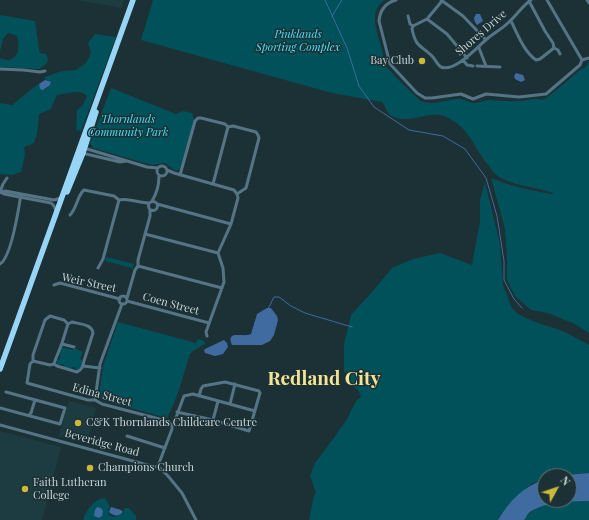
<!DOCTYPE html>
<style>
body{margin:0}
#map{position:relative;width:589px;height:520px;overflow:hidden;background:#1c3135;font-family:"Playfair Display",serif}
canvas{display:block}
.north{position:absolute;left:537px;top:468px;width:40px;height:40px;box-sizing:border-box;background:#1c3135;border:1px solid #617376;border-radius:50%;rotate:50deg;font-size:11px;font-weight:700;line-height:16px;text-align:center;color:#c8d5d7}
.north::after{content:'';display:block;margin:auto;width:14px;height:18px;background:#cfb837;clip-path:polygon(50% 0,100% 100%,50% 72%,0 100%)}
</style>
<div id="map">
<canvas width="589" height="520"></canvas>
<div class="north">N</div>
</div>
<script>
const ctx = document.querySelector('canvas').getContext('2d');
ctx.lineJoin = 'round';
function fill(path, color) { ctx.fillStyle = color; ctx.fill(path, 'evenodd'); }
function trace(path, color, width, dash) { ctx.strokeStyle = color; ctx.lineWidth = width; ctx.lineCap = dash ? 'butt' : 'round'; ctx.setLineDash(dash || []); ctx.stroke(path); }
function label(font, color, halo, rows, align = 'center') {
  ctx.font = font + ' "Playfair Display",serif'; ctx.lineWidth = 3; ctx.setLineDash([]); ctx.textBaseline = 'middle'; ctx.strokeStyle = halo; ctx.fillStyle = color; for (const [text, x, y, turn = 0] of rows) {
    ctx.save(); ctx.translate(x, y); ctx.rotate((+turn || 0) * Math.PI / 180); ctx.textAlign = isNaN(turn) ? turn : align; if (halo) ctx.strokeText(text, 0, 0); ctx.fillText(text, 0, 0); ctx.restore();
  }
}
fill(new Path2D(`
 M76 0H124L122 8Z
 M69 401 96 408 88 441 86 443 59 436Z
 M0 431 61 447 42 520H0Z`), '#1d3c41');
fill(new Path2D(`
 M153 0H385C367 11 378 33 382 50 384 55 383 60 385 65 387 68 417 99 421 101 432 106 446 100 457 99 463 98 468 103 474 103 479 103 484 100 489 100 499 100 510 102 520 101 525 101 530 99 535 99 538 99 541 100 544 99 548 98 575 74 581 69L585 68 589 61V333L575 324 548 313 531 310 515 296 507 280V257L505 229 491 178C511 186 531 191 552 194L558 190 553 193C534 186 510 186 495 174 492 171 490 167 487 164 473 146 469 127 446 117 428 109 407 127 390 115 387 112 385 106 382 102L332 93 141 40Z
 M0 15 35 21 39 50 40 53 46 54 48 59 47 63 39 69 0 67V58C17 65 21 50 17 36L12 34 8 33 3 39 0 51Z
 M95 34 116 37 81 131 76 130 77 110 83 105 87 96C80 88 67 94 57 95L51 109 39 114 37 134 34 143 24 147 25 155 21 172 12 175 0 174V103L12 105 38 84 44 89 47 88 49 82 45 79V77L62 71 76 70 86 63 91 53 88 43Z
 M111 88 176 114 183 111 192 113 194 120 180 169 176 171 165 163 152 165 93 148 90 143Z
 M485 182 500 245 503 285 512 308 518 314 526 318 538 323 563 331 589 345V473L545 476V479L531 484 503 512 498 520H309L314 495 316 493 310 476 315 463 333 439 347 419 356 401 361 397 359 391 351 384 344 370V344L351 315 372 292 392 268 413 259 440 253 472 265 480 221V200Z
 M106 257 134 264 133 268 105 261Z
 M118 322 196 343 198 339 204 341 205 344 193 351 190 354C183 375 178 398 167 418L102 400 99 395 103 366Z
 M61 347 73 350 74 348 83 352 80 359 82 360V364L79 370H76V368L72 367 71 369 64 367V365L60 364 59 366 57 364V359L59 360 60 355 58 354Z
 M589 493V520H524C535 503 550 504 568 500 575 499 582 496 589 493Z
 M105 498 110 507 108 510 109 515 113 517 124 513V508H129L136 516V520H83C86 510 94 499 105 498Z`), '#01515b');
fill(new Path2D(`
 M476 14H480L483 21 477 25 475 22 474 18Z
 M516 73 523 75 525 80 521 82 515 79 514 76Z
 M45 80 51 82 50 85 43 90 40 89 39 84Z
 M267 308H271L277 316 278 320 274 335 270 341 262 345H232C225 329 244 338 251 334L257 314Z
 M224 340 227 343 228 347 223 354 215 356 205 353 204 350 205 349Z
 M589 473V501C572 501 544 502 530 512 527 514 526 518 524 520H498C510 500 523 487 545 479V500H569V476H554Z
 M97 507 101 508 103 511 102 516 99 518 94 516 95 510Z
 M111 507 121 510 123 512C119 517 113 516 109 512Z`), '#3f6ba1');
trace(new Path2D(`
 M325 0 347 48 359 86 374 107 409 130 443 136 465 149 486 178 497 216 504 261V280L514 299 522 308
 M332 16 342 0
 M268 309 274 297H279L291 306 305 313 352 327`), '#3f6ba1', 1);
trace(new Path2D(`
 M396 0C385 3 380 10 379 21L390 64 417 93 425 98H432L461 94 473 99 486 94 519 97 546 94 580 65 582 60
 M441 0 463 16 486 40
 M547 0 582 60
 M587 0 589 3
 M442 1 427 19 413 26 412 29C416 47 419 44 431 55 435 58 437 65 441 67 455 73 478 46 487 39 494 33 502 29 509 22 517 15 522 6 531 0
 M408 16 410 24 413 26
 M427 19 447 34 467 58
 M511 21C517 33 524 52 536 60L540 59 554 48 553 43 545 31 529 1
 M479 48 486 66
 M554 48 558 50 560 54
 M463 60 467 65 473 66
 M582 60 589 58
 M477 66 500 67
 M0 69 23 70 40 72 45 71
 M84 148 147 167 158 168
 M82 153 120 162 126 161
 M157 171a5 5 0 1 1 10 0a5 5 0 1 1-10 0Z
 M167 170 174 173 234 190 237 194 238 198 231 224 218 253 223 268 224 282 206 332 207 336
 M180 175 195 121 198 118H201L225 124 228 127 233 126 256 132 258 135 259 138 246 188 237 194
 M213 184 228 127
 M0 192 5 191 54 200 61 198
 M0 192 4 194 51 203 54 206 56 211
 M0 192 3 184 7 178
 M152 201C157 193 159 185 159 176
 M148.5 206a4.5 4.5 0 1 1 9 0a4.5 4.5 0 1 1-9 0Z
 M157 204 231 224
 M70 215C77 208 77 196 84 190L114 196 119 200C129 198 139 203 149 203
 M145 234 218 253
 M0 264C11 258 19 207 21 194
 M138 266 222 288
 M98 268 103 259 119 200
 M54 285 60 283 120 299
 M119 300a4 4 0 1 1 8 0a4 4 0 1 1-8 0Z
 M127 298 135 270 138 266V260L150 216V210
 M127 301 209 323
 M72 322C79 324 92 324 93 333L84 361C83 366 82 370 77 372L57 366 54 364C56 357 60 349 62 343 64 337 66 330 68 324Z
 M62 344 74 347
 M33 361 30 364 27 383 88 400H95L102 404 167 421 172 425
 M54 364 50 365 33 361V355L45 320 50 316 64 320 68 324
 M83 366 100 368
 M95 400 100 364 122 304
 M230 404 235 384
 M0 408 60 424 65 408 6 392
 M177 412 213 420 249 431 260 393 259 391 225 382 203 386 201 389 199 396
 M29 415 31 413 35 400
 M213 420 218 401
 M0 425 155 467 158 466 168 476 182 493 196 520
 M127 436 165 448
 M158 466 172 429V425L174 423 184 396 193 394 255 411`), '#557485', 3);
trace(new Path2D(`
 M67 192 83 153 96 112
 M0 369 133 0`), '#97d5f6', 5.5);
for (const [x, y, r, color] of [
 [422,61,4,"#cfb837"],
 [78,423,4,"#cfb837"],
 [90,468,4,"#cfb837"],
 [25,489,4,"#cfb837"]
]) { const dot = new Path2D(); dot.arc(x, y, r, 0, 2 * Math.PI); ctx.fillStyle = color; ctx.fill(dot); trace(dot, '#1c3135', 1.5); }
label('11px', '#c8d5d7', '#1c3135', [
 ["Shores Drive",481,33,-41],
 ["Weir Street",89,283,12],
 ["Coen Street",171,304,15],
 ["Edina Street",102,395,15],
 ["Beveridge Road",102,443,15]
]);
label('italic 11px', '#49e2f9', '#1c3135', [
 ["Pinklands",298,35],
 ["Sporting Complex",298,48],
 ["Thornlands",128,120],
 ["Community Park",128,133]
]);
label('11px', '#c8d5d7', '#1c3135', [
 ["Bay Club",414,61,"right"],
 ["C&K Thornlands Childcare Centre",86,423],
 ["Champions Church",98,468],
 ["Faith Lutheran",33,483],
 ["College",33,496]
], 'left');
label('bold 19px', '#f3e496', '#1c3135', [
 ["Redland City",324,379]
]);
</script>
